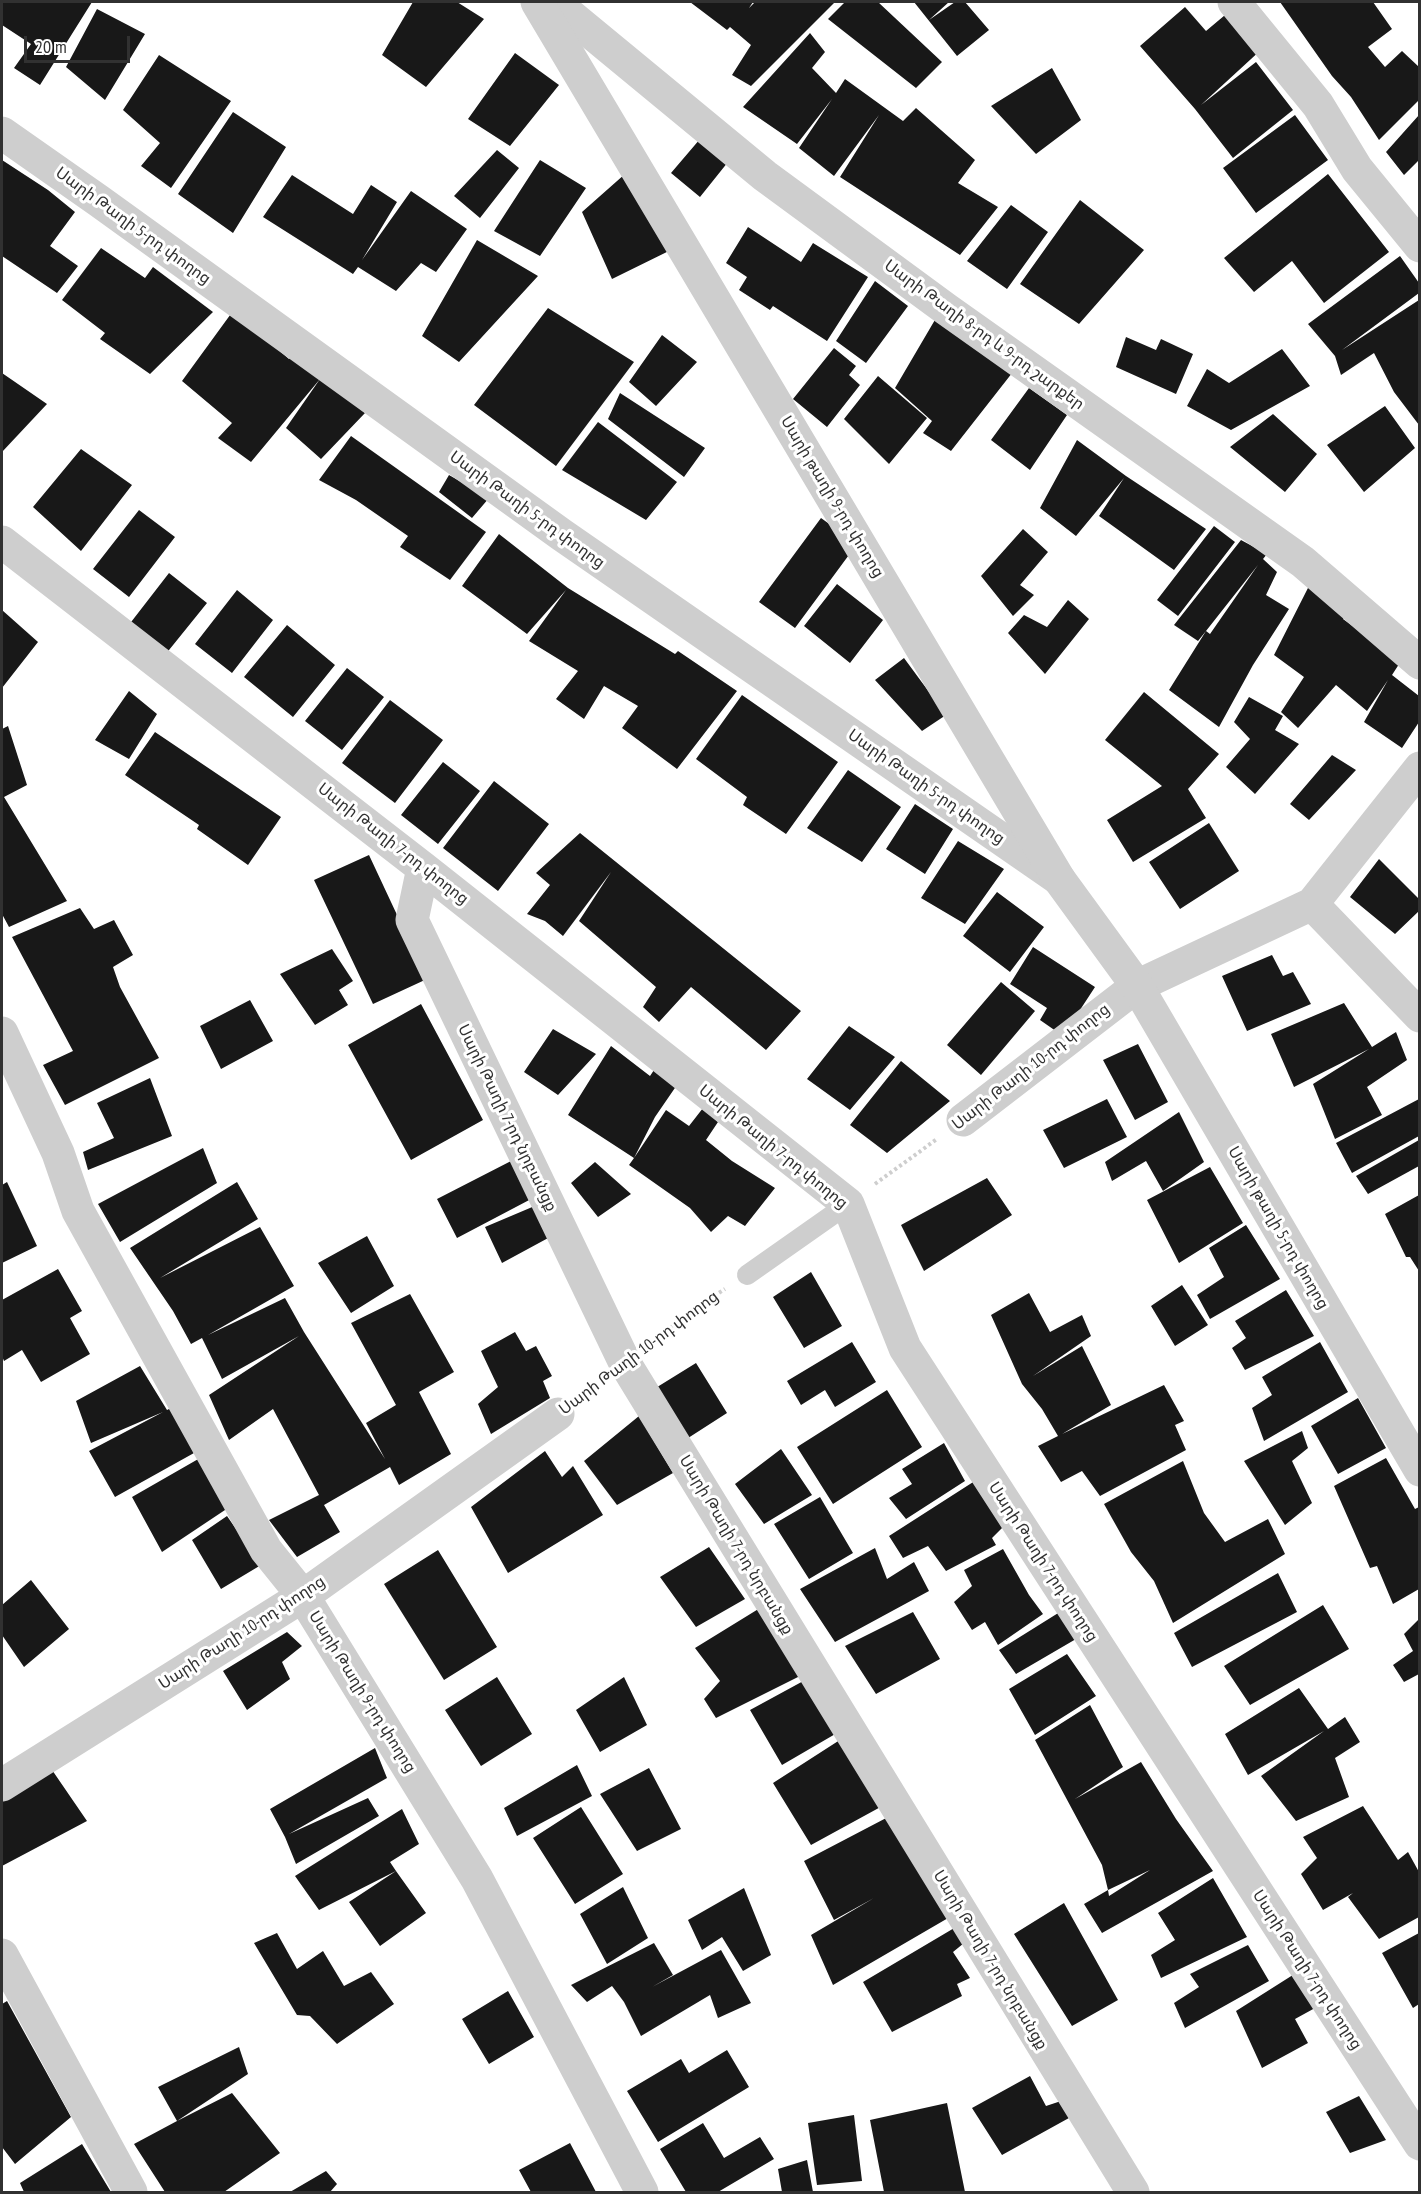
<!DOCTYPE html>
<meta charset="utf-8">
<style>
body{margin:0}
#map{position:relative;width:1421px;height:2194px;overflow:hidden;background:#fff;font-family:"PT Sans Narrow",sans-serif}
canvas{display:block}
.frame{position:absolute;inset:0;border:3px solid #313131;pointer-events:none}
.scale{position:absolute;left:24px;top:36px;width:106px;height:27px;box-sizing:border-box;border:3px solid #313131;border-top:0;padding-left:8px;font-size:18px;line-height:21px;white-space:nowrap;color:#313131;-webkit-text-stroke:4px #fff;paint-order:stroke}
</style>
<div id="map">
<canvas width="1421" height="2194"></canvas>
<div class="frame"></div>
<div class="scale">20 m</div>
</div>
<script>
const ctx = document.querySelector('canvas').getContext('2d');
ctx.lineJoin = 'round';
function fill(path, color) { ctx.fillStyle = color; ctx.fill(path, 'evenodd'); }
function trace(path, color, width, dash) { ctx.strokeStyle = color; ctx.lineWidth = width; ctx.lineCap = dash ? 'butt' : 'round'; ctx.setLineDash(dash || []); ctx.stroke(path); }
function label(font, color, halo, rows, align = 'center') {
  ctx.font = font + ' "PT Sans Narrow","Noto Sans Armenian",sans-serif'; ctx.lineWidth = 6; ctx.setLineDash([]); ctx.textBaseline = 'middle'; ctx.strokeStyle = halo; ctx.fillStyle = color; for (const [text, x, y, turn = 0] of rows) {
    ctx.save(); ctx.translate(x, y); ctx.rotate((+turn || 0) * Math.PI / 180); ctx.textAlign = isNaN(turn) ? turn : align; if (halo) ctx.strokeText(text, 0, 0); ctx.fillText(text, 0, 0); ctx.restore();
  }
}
fill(new Path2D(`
 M2 2H92L40 85 14 68 31 44 2 25Z
 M413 2H457L484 19 426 87 382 55Z
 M690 2H753L749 8 755 2H835L751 86 732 75 751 45 730 27 727 30Z
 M845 2H878L942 62 916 88 828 19Z
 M914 2H949L929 20 955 2H965L989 30 957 56Z
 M1280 2H1373L1392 29 1368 47 1385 67 1402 51 1419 67V100L1379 140 1351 97 1332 76Z
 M1185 7 1206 31 1231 10 1263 48 1201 105 1256 62 1293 110 1233 158 1195 109 1140 46Z
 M97 9 145 34 105 100 66 67Z
 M810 33 825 52 812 68 836 93 845 79 903 121 916 108 975 160 958 183 998 207 960 255 840 177 879 115 834 176 799 148 832 99 797 144 743 107Z
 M515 53 559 85 510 146 468 119Z
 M159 55 231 101 171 188 141 166 160 143 123 110Z
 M1052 68 1081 120 1036 154 991 106Z
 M233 112 286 147 233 233 178 194Z
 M1295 115 1328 160 1256 213 1223 168Z
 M1419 115V160L1404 175 1386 152Z
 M700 139 728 162 700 197 671 173Z
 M497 150 519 168 480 218 454 196Z
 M2 160 48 190 75 212 50 246 78 266 57 293 2 256Z
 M540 160 586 188 540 256 494 231Z
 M634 166 677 247 612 279 582 212Z
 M1328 174 1389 252 1324 303 1292 261 1254 292 1224 258Z
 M292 175 353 214 371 185 397 202 362 260 411 191 467 229 436 272 421 263 396 291 358 267 353 274 263 217Z
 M1080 200 1144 250 1079 324 1020 284Z
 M1011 205 1048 232 1007 289 967 261Z
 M748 227 801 262 813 243 868 277 827 341 773 306 770 310 739 290 747 277 726 263Z
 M477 240 538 276 459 362 422 336Z
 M101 248 145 278 153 267 213 312 150 374 100 339 105 333 62 300Z
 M1400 256 1419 283V293L1342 350 1419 300V425L1394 392 1374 353 1341 375 1335 356 1308 324Z
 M875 281 908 306 866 363 836 341Z
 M548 308 634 362 556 466 474 405Z
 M233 311 289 359 294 354 365 413 321 459 286 428 320 379 251 462 218 438 232 423 182 381Z
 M939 313 1016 368 951 451 923 433 932 421 895 388Z
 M662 335 697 362 656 406 629 382Z
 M1126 337 1156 350 1161 339 1193 354 1176 394 1116 367Z
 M834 348 856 366 849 375 860 385 827 427 793 399Z
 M1282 349 1310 386 1231 430 1187 406 1207 369 1229 383Z
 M2 373 47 404 2 452Z
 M878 376 927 418 889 464 844 419Z
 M1029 388 1067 415 1030 470 991 440Z
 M620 393 705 448 684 477 608 419Z
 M1385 406 1415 448 1364 492 1327 445Z
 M1273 414 1317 454 1285 492 1230 447Z
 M598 422 677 482 646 520 562 470Z
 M351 436 486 532 450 580 400 547 408 536 356 500 319 480Z
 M1077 440 1126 476 1206 529 1174 570 1099 516 1124 478 1076 536 1040 508Z
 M81 449 132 485 81 551 33 507Z
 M449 475 489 498 472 518 439 492Z
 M139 510 175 537 129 597 93 569Z
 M821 518 857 544 795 628 759 602Z
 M1214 526 1235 542 1178 616 1157 600Z
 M1023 529 1048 552 1020 585 1034 595 1013 616 981 576Z
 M499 534 568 588 675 654 678 651 737 691 677 769 622 728 638 706 604 686 584 719 556 699 578 671 529 641 566 590 527 634 462 586Z
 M1241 540 1267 554 1263 559 1277 572 1266 595 1289 609 1253 665 1219 727 1169 690 1206 631 1198 641 1174 625ZM1258 565 1210 634 1206 631Z
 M169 573 207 603 165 655 128 626Z
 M837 584 883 620 850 663 804 626Z
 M1310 584 1348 611 1343 619 1401 661 1392 675 1419 696V722L1402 748 1364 722 1388 680 1367 711 1336 685 1298 728 1281 712 1304 677 1274 655Z
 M237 590 273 620 232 673 195 644Z
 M1068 600 1089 619 1045 674 1008 633 1024 615 1047 627Z
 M2 610 38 642 2 688Z
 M287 625 335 665 293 717 244 677Z
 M904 658 946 715 922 731 875 680Z
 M347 668 384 697 342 750 305 721Z
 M129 691 157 714 129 759 95 740Z
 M1144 692 1219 754 1188 789 1206 818 1133 862 1107 820 1162 786 1105 740Z
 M742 695 838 762 786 834 743 805 747 797 696 759Z
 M1249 697 1283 716 1275 730 1299 744 1255 794 1226 767 1250 739 1234 722Z
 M390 700 443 740 395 803 342 763Z
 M8 726 27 785 4 797 67 901 9 927 2 914V729Z
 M155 732 281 817 248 865 197 829 199 825 125 775Z
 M1332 755 1356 770 1309 820 1290 804Z
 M443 762 480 791 438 844 401 815Z
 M848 770 901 807 862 862 807 828Z
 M494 781 549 824 498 891 443 848Z
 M915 804 953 829 925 874 886 849Z
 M1209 823 1239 871 1180 909 1149 862Z
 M580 833 801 1011 766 1050 691 987 659 1022 643 1007 656 987 579 921 611 872 563 936 545 921 527 914 550 885 536 873Z
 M958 841 1004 869 965 924 921 898Z
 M369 855 427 979 373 1004 314 880Z
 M1379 859 1419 899V911L1395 934 1350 897Z
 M997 892 1044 927 1010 972 963 936Z
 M80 908 94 929 114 920 133 955 113 967 120 987 159 1058 65 1105 43 1065 73 1051 12 937Z
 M1033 947 1095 987 1063 1036 1040 1020 1047 1008 1010 984Z
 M332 949 353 981 339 990 348 1005 315 1025 280 974Z
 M1272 955 1283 976 1293 972 1311 1004 1247 1031 1222 976Z
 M1001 982 1035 1011 981 1075 947 1045Z
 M250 1000 273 1041 221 1069 200 1026Z
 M1344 1003 1372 1047 1396 1032 1407 1060 1367 1087 1382 1115 1335 1139 1313 1084 1369 1049 1294 1087 1271 1034Z
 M421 1004 483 1120 411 1160 348 1045Z
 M849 1026 895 1057 850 1110 807 1079Z
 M553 1029 596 1054 558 1095 524 1072Z
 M1138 1044 1168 1102 1135 1120 1103 1060Z
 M611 1046 650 1076 656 1067 679 1082 655 1117 634 1158 666 1110 689 1126 703 1108 718 1122 706 1140 732 1161 775 1188 745 1226 728 1216 711 1232 690 1208 629 1165 634 1158 568 1115Z
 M901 1061 950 1101 887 1153 850 1125Z
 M150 1078 172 1136 88 1170 83 1152 114 1138 97 1103Z
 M1107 1099 1127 1137 1064 1168 1043 1130Z
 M1419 1099V1136L1352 1173 1336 1143Z
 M1179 1112 1204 1162 1163 1191 1146 1161 1112 1181 1105 1162Z
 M1419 1140V1166L1368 1194 1356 1176Z
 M203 1148 217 1183 120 1242 98 1204Z
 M513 1160 533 1198 457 1238 437 1199Z
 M595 1162 631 1194 598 1217 571 1183Z
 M1210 1167 1243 1223 1179 1263 1147 1200Z
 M987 1178 1012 1215 924 1271 901 1225Z
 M7 1182 37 1246 2 1263V1185Z
 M237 1182 258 1219 160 1278 260 1227 294 1286 208 1335 285 1298 304 1332 385 1459 366 1423 396 1405 351 1323 410 1294 454 1372 419 1392 451 1454 399 1485 390 1467 324 1505 340 1532 297 1557 269 1520 319 1495 273 1409 229 1440 209 1395 299 1336 222 1379 202 1338 191 1344 173 1311 130 1248Z
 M1419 1195V1271L1410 1257H1406L1385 1214Z
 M537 1205 550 1237 502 1263 485 1227Z
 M1246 1225 1280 1279 1210 1319 1197 1295 1224 1277 1209 1248Z
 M367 1236 394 1286 351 1313 318 1263Z
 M58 1269 82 1311 70 1318 90 1354 41 1382 22 1350 4 1361 2 1356V1300Z
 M811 1272 842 1326 804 1348 773 1297Z
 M1182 1285 1208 1325 1175 1346 1151 1306Z
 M1286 1290 1314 1336 1245 1370 1232 1348 1246 1338 1235 1321Z
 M1029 1293 1050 1332 1082 1315 1091 1336 1033 1376 1082 1346 1111 1405 1062 1434 1164 1385 1184 1421 1175 1425 1186 1450 1100 1496 1082 1471 1061 1482 1038 1446 1058 1436 1042 1409 1022 1384 991 1315Z
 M515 1332 526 1351 536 1346 552 1376 543 1381 550 1398 491 1434 478 1404 498 1387 481 1351Z
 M852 1342 876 1382 835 1407 825 1390 801 1405 787 1381Z
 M1320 1342 1348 1392 1264 1441 1252 1408 1272 1395 1262 1377Z
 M696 1363 727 1413 685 1440 654 1389Z
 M140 1366 167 1410 173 1407 194 1453 115 1497 89 1451 163 1412 91 1443 76 1401Z
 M887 1390 922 1447 833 1504 797 1447Z
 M1358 1398 1386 1448 1338 1474 1311 1426Z
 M639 1416 673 1473 617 1505 584 1461Z
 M1302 1431 1308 1448 1292 1461 1312 1503 1285 1525 1244 1461Z
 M944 1443 965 1481 906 1519 889 1498 912 1484 902 1469Z
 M781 1449 812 1495 764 1524 735 1484Z
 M545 1451 562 1477 573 1466 603 1515 508 1573 471 1507Z
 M200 1458 228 1508 162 1552 132 1497Z
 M1386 1458 1415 1509 1419 1507V1589L1393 1604 1377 1566 1370 1568 1334 1486Z
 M1183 1461 1204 1513 1225 1542 1268 1519 1285 1554 1173 1623 1154 1581 1131 1552 1104 1504Z
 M981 1477 1004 1526 992 1538 996 1545 946 1571 928 1546 903 1558 889 1536Z
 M820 1497 853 1553 809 1579 774 1524Z
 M227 1516 261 1565 221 1589 192 1540Z
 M709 1547 745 1599 696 1627 660 1577Z
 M875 1548 887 1579 914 1562 929 1591 835 1642 800 1589Z
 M1003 1549 1029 1595 1043 1614 998 1645 985 1622 972 1630 954 1602 972 1586 964 1570Z
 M438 1550 497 1647 444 1680 384 1584Z
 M1278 1573 1297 1612 1192 1667 1174 1633Z
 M31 1580 69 1629 24 1667 2 1635V1605Z
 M1323 1605 1349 1649 1250 1705 1224 1666Z
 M760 1608 800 1676 716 1718 704 1699 720 1681 695 1648Z
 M1063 1610 1076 1639 1016 1674 999 1650Z
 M913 1612 940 1659 876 1694 845 1646Z
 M1419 1619V1674L1404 1682 1393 1665 1413 1651 1404 1634Z
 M287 1632 302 1646 282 1662 290 1679 247 1710 223 1671Z
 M1067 1654 1096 1696 1035 1735 1009 1689Z
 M497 1677 532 1734 481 1766 445 1710Z
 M624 1677 647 1725 600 1752 576 1710Z
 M807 1679 837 1733 782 1765 750 1710Z
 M1299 1688 1328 1729 1345 1717 1360 1742 1335 1758 1349 1797 1296 1821 1261 1776 1324 1731 1248 1775 1225 1734Z
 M1090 1705 1123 1767 1075 1799 1141 1762 1176 1819 1213 1871 1102 1933 1084 1904 1108 1890 1109 1896 1150 1870 1108 1890 1102 1865 1035 1740Z
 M846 1736 886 1804 811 1845 773 1783Z
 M375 1748 387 1778 289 1834 368 1798 379 1816 296 1864 285 1837 270 1809Z
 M577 1765 592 1796 517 1836 504 1808Z
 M50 1767 87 1821 2 1866V1799Z
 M649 1768 681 1829 637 1851 600 1794Z
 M1363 1806 1398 1860 1408 1852 1419 1872V1917L1379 1939 1348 1897 1353 1893 1323 1910 1301 1874 1317 1858 1303 1837Z
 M581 1807 623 1874 575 1904 533 1838Z
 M402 1809 419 1844 390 1862 396 1871 319 1910 295 1876Z
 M890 1816 955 1914 833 1985 811 1935 874 1898 834 1920 804 1861Z
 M396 1871 426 1913 380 1946 349 1902Z
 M1213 1878 1247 1937 1161 1978 1151 1955 1175 1940 1158 1913Z
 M623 1887 648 1938 607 1964 580 1914Z
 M744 1888 771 1955 743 1971 722 1937 702 1950 688 1920Z
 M1064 1903 1118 2000 1072 2026 1014 1934Z
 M961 1924 969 1939 953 1952 970 1978 957 1984 962 1996 892 2032 863 1982Z
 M277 1933 297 1969 323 1951 344 1986 371 1972 394 2004 337 2044 310 2016 297 2015 254 1943Z
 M1419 1933V2004L1413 2008 1382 1953Z
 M654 1943 673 1975 652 1987 721 1950 751 2003 718 2018 710 1995 641 2036 624 2002 612 1986 587 2002 571 1985Z
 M1248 1945 1269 1981 1185 2028 1174 2003 1199 1987 1190 1974Z
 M1296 1973 1315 2008 1295 2019 1308 2043 1262 2068 1236 2011Z
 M508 1991 534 2037 489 2064 462 2019Z
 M7 2001 71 2117 15 2164 2 2147V2004Z
 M239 2047 248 2074 177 2121 232 2093 280 2153 224 2192H165L134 2144 177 2121 158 2087Z
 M727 2050 749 2087 658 2142 627 2091 681 2059 689 2073Z
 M1030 2076 1046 2106 1067 2099 1078 2113 1002 2155 972 2108Z
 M1359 2096 1386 2140 1350 2153 1326 2112Z
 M947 2103 965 2192H884L870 2120Z
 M854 2115 862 2181 817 2185 808 2123Z
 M703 2123 724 2158 760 2137 774 2159 718 2192H686L660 2149Z
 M570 2143 596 2192H531L519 2170Z
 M82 2144 111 2192H24L20 2183Z
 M807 2160 813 2192H782L778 2169Z
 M326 2171 337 2184 330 2192H290Z`), '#181818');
trace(new Path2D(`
 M875 1184 937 1139
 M652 1343 693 1309 725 1289
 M585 1394 599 1385`), '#cecece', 4, [3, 3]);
trace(new Path2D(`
 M747 1275 848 1204`), '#cecece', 20);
trace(new Path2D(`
 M554 2 765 176 946 309 1303 562 1420 663
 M1234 2 1318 105 1357 169 1420 246
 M2 133 99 201 562 535 1059 879
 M2 542 423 868 848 1204 905 1348 1420 2144
 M423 868 412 920 626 1365 1133 2192
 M1312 904 1420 1016
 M2 1033 58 1153 78 1211 266 1550 303 1596 477 1879 642 2192
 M963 1120 1137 986 1312 904 1420 768
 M2 1785 303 1596 558 1414
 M2 1955 131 2192`), '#cecece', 33);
trace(new Path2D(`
 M537 2 1059 879 1137 986 1420 1470`), '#cecece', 33);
label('16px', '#313131', '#fff', [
 ["Սարի Թաղի 5-րդ փողոց",133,226,36],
 ["Սարի Թաղի 8-րդ և 9-րդ շարքեր",984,335,36],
 ["Սարի թաղի 9-րդ փողոց",832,497,59],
 ["Սարի Թաղի 5-րդ փողոց",527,510,36],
 ["Սարի Թաղի 5-րդ փողոց",926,787,35],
 ["Սարի Թաղի 7-րդ փողոց",393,844,38],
 ["Սարի Թաղի 10-րդ փողոց",1031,1067,-38],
 ["Սարի Թաղի 7-րդ նրբանցք",507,1118,64],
 ["Սարի Թաղի 7-րդ փողոց",773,1147,39],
 ["Սարի թաղի 5-րդ փողոց",1278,1228,60],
 ["Սարի Թաղի 10-րդ փողոց",639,1353,-37],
 ["Սարի Թաղի 7-րդ նրբանցք",736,1545,59],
 ["Սարի Թաղի 7-րդ փողոց",1043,1562,57],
 ["Սարի Թաղի 10-րդ փողոց",242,1633,-33],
 ["Սարի Թաղի 9-րդ փողոց",362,1692,58],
 ["Սարի Թաղի 7-րդ նրբանցք",990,1960,59],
 ["Սարի Թաղի 7-րդ փողոց",1307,1970,57]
]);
</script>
